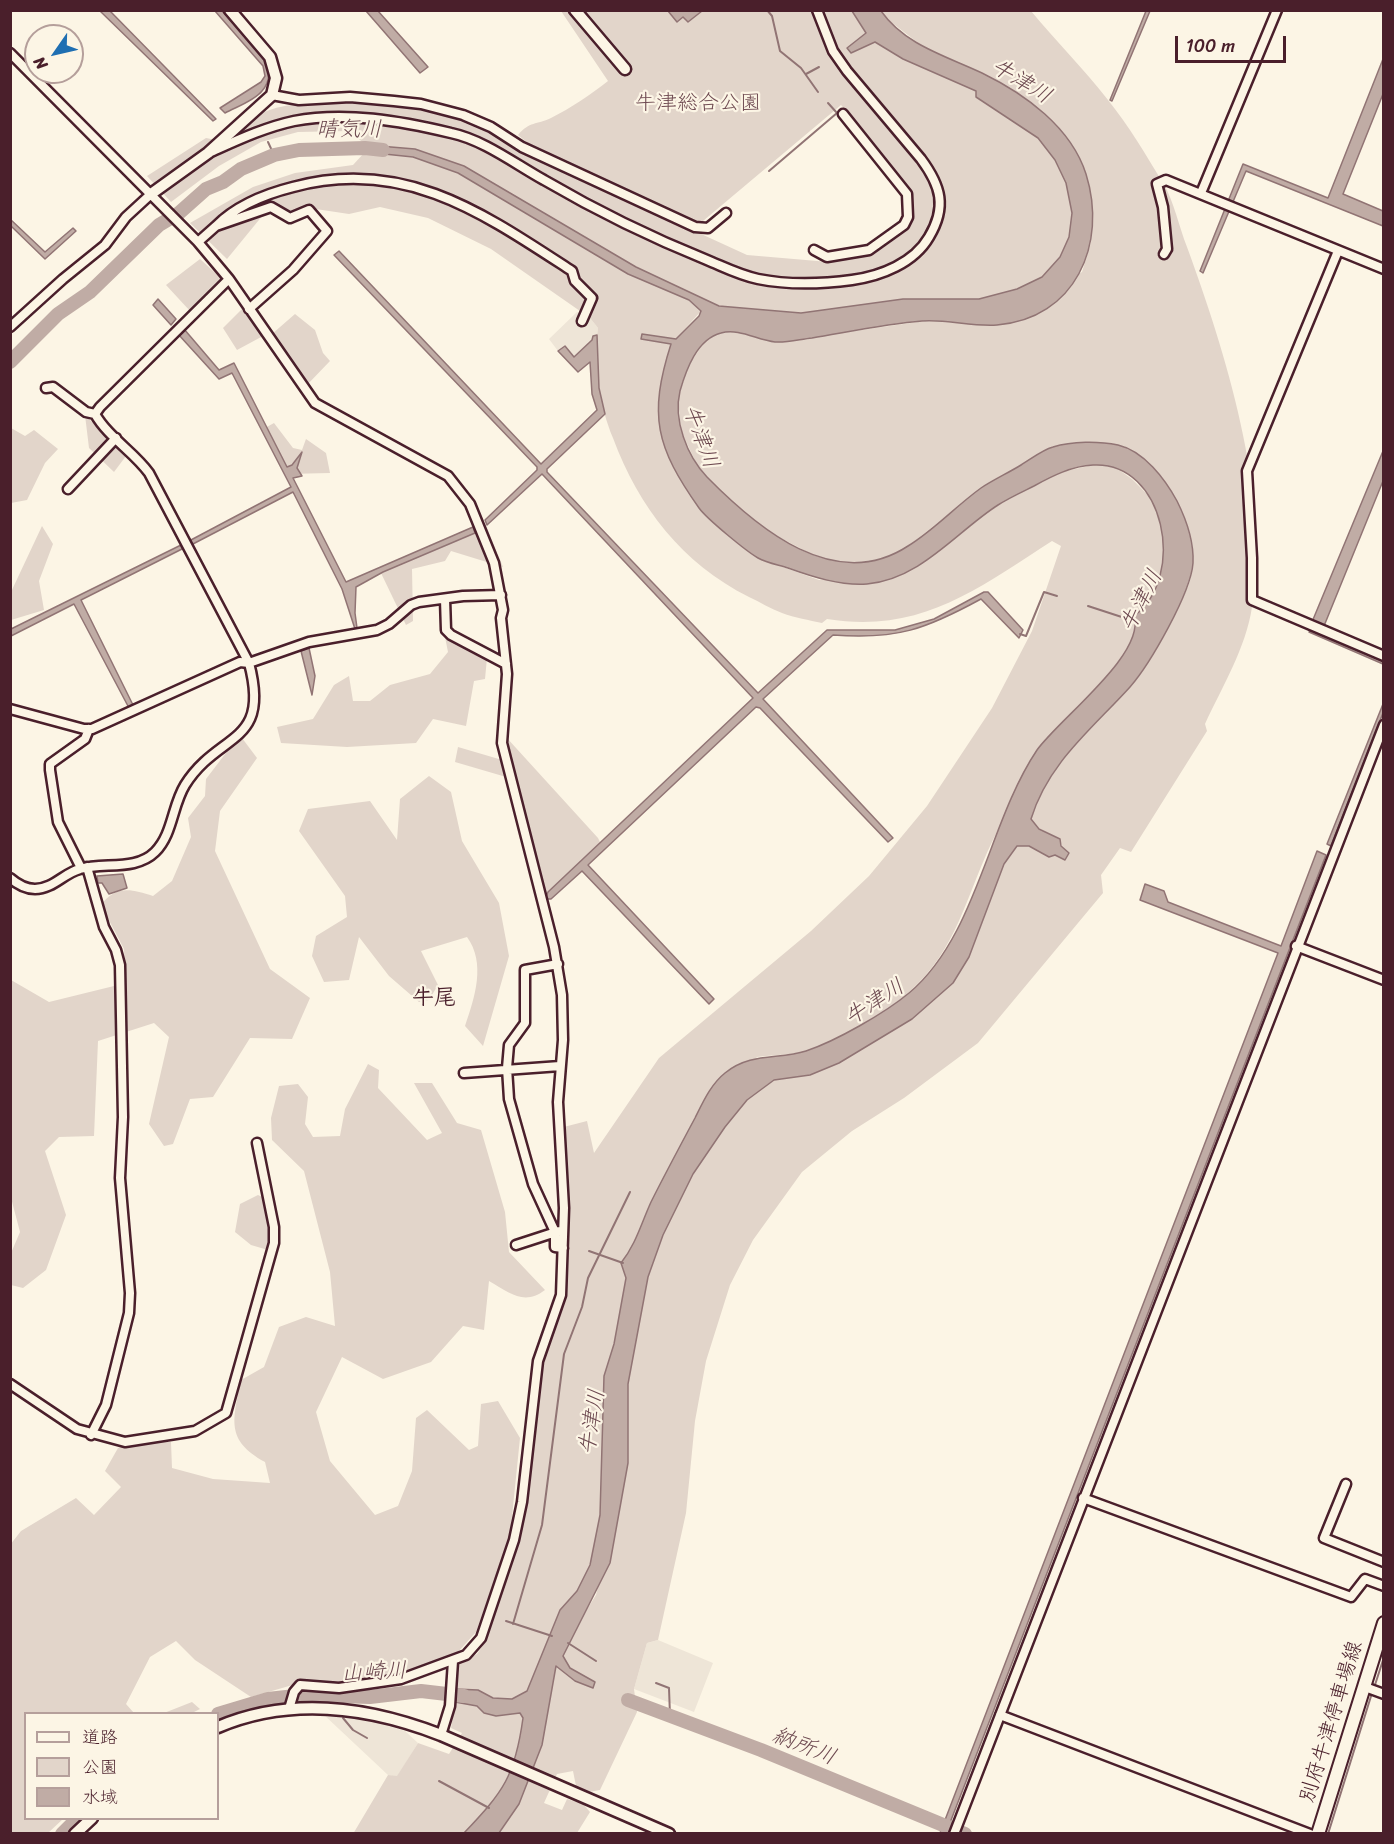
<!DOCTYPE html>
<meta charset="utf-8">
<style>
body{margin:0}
#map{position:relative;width:1394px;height:1844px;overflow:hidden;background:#fcf5e5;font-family:Sriracha,"Klee One",sans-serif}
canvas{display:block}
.frame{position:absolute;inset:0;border:12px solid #4a1f2b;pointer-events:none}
.legend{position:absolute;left:24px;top:1712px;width:195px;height:108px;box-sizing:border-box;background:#fcf5e5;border:2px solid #b59f9b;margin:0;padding:8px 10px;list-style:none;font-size:18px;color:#4a1f2b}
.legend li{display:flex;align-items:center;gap:12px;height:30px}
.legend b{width:30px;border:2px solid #b59f9b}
.north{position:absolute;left:24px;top:24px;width:60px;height:60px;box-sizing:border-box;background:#fcf5e5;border:2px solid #b59f9b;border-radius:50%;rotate:236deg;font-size:16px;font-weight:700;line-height:24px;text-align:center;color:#4a1f2b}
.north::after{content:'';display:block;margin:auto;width:21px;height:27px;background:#1f6fb2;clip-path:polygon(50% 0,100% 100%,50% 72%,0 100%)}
.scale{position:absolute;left:1175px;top:36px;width:111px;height:27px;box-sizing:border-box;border:3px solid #4a1f2b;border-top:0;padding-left:8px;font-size:18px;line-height:21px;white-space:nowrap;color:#4a1f2b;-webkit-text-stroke:4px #fcf5e5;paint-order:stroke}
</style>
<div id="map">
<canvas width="1394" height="1844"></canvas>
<div class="frame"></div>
<ul class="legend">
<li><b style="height:8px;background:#fcf5e5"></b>道路</li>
<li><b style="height:16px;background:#e2d5ca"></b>公園</li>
<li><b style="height:16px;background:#c0aca5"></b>水域</li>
</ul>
<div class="north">N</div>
<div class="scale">100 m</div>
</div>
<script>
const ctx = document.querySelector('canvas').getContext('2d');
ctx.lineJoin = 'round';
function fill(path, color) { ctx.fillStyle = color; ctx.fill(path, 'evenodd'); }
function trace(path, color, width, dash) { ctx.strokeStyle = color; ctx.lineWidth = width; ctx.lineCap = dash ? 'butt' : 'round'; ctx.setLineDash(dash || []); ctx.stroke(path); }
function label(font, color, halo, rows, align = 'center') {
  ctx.font = font + ' Sriracha,"Klee One",sans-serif'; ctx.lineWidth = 4.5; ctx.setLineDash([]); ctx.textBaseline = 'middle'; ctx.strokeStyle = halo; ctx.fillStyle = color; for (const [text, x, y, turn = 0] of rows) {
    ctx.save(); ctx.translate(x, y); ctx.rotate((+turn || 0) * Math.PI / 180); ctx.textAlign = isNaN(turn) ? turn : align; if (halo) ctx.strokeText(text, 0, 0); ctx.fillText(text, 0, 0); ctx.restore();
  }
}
fill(new Path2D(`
 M577 312 590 318 598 328 597 335 593 336 592 340 574 357 565 346 558 351 549 339Z
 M658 1640 713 1663 694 1712 634 1689 647 1643Z
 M323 1714 361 1718 405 1731 418 1743 397 1777 388 1775Z`), '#eee5d7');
fill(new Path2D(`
 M852 10 867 33 858 41 864 46 875 42 903 59 976 91 1038 138 1055 159 1066 183 1072 213 1069 237 1060 257 1042 277 1017 289 979 299H903L801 313 719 306 636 267 464 166 415 150 367 145 347 131 298 132 261 142 219 166 171 202 147 176 206 138 226 142C237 133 249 119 262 113 313 90 438 106 488 129 499 134 509 143 518 150L747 255 829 262 871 254 909 226 913 218 911 194 875 144 841 105 703 221H695L530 145 518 135C530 121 536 125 551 118 571 108 590 95 608 81L561 11Z
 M881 11H1031C1056 41 1084 69 1108 100 1129 126 1146 155 1163 183 1174 201 1179 227 1187 247 1225 351 1271 496 1252 607 1246 648 1222 687 1205 724L1207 731 1131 852 1120 848 1101 875 1103 893 978 1043 904 1098 852 1131 802 1172 753 1240 730 1285 706 1361 695 1421 686 1513 658 1640 647 1643 634 1689 637 1712 600 1790 589 1792 576 1786 573 1771 557 1774 544 1803 562 1810 567 1799 583 1804 590 1812 577 1833 499 1834 519 1804 556 1666 593 1688 595 1683 570 1668 563 1656 579 1622 596 1595 628 1463V1384L648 1277 663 1235 693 1174 725 1126 747 1100 774 1080 810 1075 953 983 969 957 1004 864 1017 845 1029 846 1049 857 1055 855 1065 859 1060 839 1039 828 1031 819C1049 761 1094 728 1132 685 1147 667 1157 647 1167 626 1175 612 1185 596 1190 581 1194 567 1192 554 1190 540 1181 498 1159 470 1124 446L983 487 907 547 881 560 845 563 817 557 769 532 734 505 698 467 681 431 678 398 688 366 706 340 723 331 745 333 775 342 925 321 997 325 1082 272 1091 243 1092 208 1086 173 983 74 930 52 887 19Z
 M365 152 413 157 458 173 628 274 689 300 701 311 676 339 642 334 641 339 672 344 664 367 702 512 758 558 819 580 896 576 920 565 997 506 1057 473 1093 465 1115 467 1132 479 1151 498 1161 522 1165 549 1160 577 1144 609 1135 616C1146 655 1066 708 1047 742 1029 775 1008 808 992 842 966 896 957 950 909 992 887 1012 835 1042 806 1051 791 1055 772 1055 757 1057L650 1204 633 1248 621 1263 627 1278 614 1344 604 1377 600 1515 590 1565 577 1591 560 1610 527 1691 512 1699 493 1698 478 1690 455 1689 456 1665 477 1654 487 1639 524 1520 543 1349 565 1298 566 1197 556 1129 587 1121 594 1153 659 1058 811 931 869 876 927 806 992 708 1032 631 1061 546 1052 541C977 589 921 634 827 619L822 623C809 620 795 618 782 613 771 609 760 602 749 597 682 563 639 508 613 438 600 406 592 365 598 328L590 318 491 249 428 218 380 207 349 214 309 208 289 214 272 204 227 259 190 223 253 187 295 173 353 165Z
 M200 259 223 280 190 311 166 285Z
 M243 308 263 336 237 350 223 328Z
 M295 314 315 330 323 353 330 361 306 386 272 334Z
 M85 415 126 456 114 472 89 448Z
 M274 423 293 448 302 450 306 439 326 453 330 473 288 474 265 428Z
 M11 428 25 436 34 430 58 449 45 463 27 500 11 503Z
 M485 523 503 567 451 551 445 561 412 569 413 621 406 625 380 571Z
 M42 526 53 544 39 581 44 610 11 620V592Z
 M444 632 487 658 485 679 474 681 466 726 433 719 416 743 347 747 281 743 277 727 313 719 334 685 349 676 353 701H370L390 685 430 674 448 652Z
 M506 737 598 838 603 848 545 899 513 779 455 762 458 747 509 762Z
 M242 738 257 758 220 811 215 851 270 969 310 998 292 1039 250 1038 213 1097 190 1099 173 1144 164 1146 149 1124 169 1037 154 1023 98 1041 94 1136 59 1137 45 1151 66 1215 46 1270 23 1288 11 1285V1253L20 1232 10 1194 11 980 49 1002 114 986 125 977 124 949 101 905C116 885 131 889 153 896L172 881 191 837 188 818 205 796 206 779 232 745Z
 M429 776 451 792 462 841 499 903 509 956 483 1046 465 1026C475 997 486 963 467 937L421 951 438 985 429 1000 419 1002 389 976 359 937 349 980 324 982 312 956 316 936 347 917 345 896 299 831 308 809 370 801 397 840 400 799Z
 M368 1064 379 1070 378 1088 427 1140 442 1133 414 1083H432L457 1123 481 1130 505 1212 509 1252 545 1290C524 1306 510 1293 489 1281L484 1330 463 1326 431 1362 383 1379 342 1357 316 1412 330 1461 375 1515 398 1506 412 1471 416 1418 427 1410 469 1450 478 1446 481 1404 498 1401 520 1438 510 1536 476 1632 458 1652 401 1673 348 1684H296L251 1697 195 1660 176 1641 150 1657 126 1704 134 1713 26 1714V1818L63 1819 48 1833H11L10 1545 21 1531 76 1498 94 1515 121 1487 105 1471 118 1448 141 1442H171L172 1468 213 1479 270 1483 265 1462C225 1440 233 1420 241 1380L264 1367 279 1327 306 1317 335 1326 330 1272 304 1171 272 1140 271 1118 279 1086 298 1084 308 1097 305 1124 313 1137 340 1136 345 1109Z
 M258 1195 271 1201 280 1222 277 1245 268 1250 251 1245 235 1232 240 1204Z
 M192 1702 200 1709 192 1713H164Z
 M455 1702 477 1706 484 1713 496 1716 521 1713 523 1718C515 1776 504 1791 464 1833L353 1834 388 1775 397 1776 418 1743 449 1754 462 1733 451 1728Z`), '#e2d5ca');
const water = new Path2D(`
 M100 11H110L216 119 213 121Z
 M215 11H222C239 29 286 64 262 91 254 101 236 107 225 113L220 108 261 82 265 76 263 66Z
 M366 11H378L428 67 420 73Z
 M668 11H702L688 22 683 17 677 22Z
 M852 11H881C905 45 946 56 982 73 1025 94 1071 127 1086 174 1108 244 1075 319 997 325 972 327 947 319 922 321 886 324 848 332 812 338 801 339 787 343 775 342 757 340 739 328 721 333 697 339 686 370 680 391 673 420 687 456 707 477 757 528 835 594 908 546 934 530 956 506 981 488 993 480 1008 473 1021 465 1031 459 1042 450 1053 447 1072 441 1099 441 1118 445 1144 451 1165 479 1177 501 1186 519 1194 543 1193 563 1191 593 1150 664 1130 687 1092 729 1048 763 1031 819L1039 829 1060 839 1061 846 1069 853 1065 860 1055 855 1049 857 1029 846H1017L1004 864 969 957 953 983 912 1019 839 1063 810 1075 774 1080 747 1100 725 1127 693 1174 663 1235 648 1277 628 1384V1463L610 1563 563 1656 570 1668 595 1682 593 1688 575 1681 556 1666 542 1745 519 1804 499 1833H464C504 1791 515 1776 523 1718L520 1713 496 1716 484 1713 477 1706 455 1702V1689L478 1690 493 1698 512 1699 527 1691 560 1610 577 1591 590 1565 600 1515 604 1376 614 1344 626 1278 621 1263C636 1244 641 1224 651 1202 665 1174 680 1146 695 1118 703 1102 711 1084 725 1073 751 1052 778 1060 806 1051 836 1041 885 1013 909 993 977 936 988 823 1037 750 1060 718 1146 654 1134 616 1187 577 1165 461 1093 465 1072 466 1052 476 1034 486 1022 492 1009 498 998 505 956 532 921 579 867 584 841 586 813 577 788 568 779 565 767 563 758 558 746 551 707 519 699 508 656 447 648 416 671 344L641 339 642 334 676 339 699 316 701 311 689 300 628 274 458 173 413 157 365 152 367 145 415 149 464 166 636 267 719 306 801 313 903 299H979L1017 289 1042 277 1060 257 1069 237 1072 213 1066 183 1055 160 1038 138 976 97V91L903 59 875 42 851 53 847 48 866 33Z
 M1146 11H1150L1112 101 1110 100Z
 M1383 59V94L1343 194 1383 211V226L1246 171 1203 273 1200 271 1243 164 1328 198Z
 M10 219 45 252 73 228 76 231 45 259 11 226Z
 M339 251 541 464 597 410 592 394 590 362 578 372 558 351 565 346 574 357 592 340 593 336 597 335 599 388 605 414 547 469V472L758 693 827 630H895L934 619 984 592H988L1023 630 1019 638 981 599C926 629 897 640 833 635L763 699 893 838 888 842 760 708 756 707 588 865 714 999 709 1004 582 871 551 899H545L548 892 753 698 542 474 487 525 485 520 537 470V467L334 255Z
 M158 299 176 319 171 325 153 305Z
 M184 329 219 370 234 363 287 467 292 465 302 452 297 468 302 476 293 478 346 582 473 527 475 533 383 572 356 587 355 613 357 628 355 629 342 589 293 492 191 545 189 541 291 487 232 373 219 379 178 334Z
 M1383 451V481L1324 626 1319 633 1383 660V664L1309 632 1313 630 1312 622Z
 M181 545 182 549 81 600 134 707 129 708 74 604 11 636V629Z
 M309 648 315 676 312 695 301 651Z
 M1383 704V713L1331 846 1327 844Z
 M1317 851 1326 855 946 1833H940L1278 953 1140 900 1145 884 1164 891 1168 902 1281 946Z
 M123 874 127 888 109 894 102 883H98L97 876Z`);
fill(water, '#c0aca5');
trace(water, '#917474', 1.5);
trace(new Path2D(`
 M767 10 772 16 780 51 801 68 818 92
 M806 74 819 67
 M268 142 274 155
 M769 171 837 113 828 103
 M1088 606 1137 622
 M1020 634 1026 636 1044 592 1057 596
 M589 1251 623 1263
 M506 1621 552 1636
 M513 1624 542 1525 564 1354 582 1307 588 1278 630 1192
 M568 1643 596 1661
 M656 1683 669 1688 670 1716
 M1374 1688 1384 1657
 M343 1718 353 1730 367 1738
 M439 1781 489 1808
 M1328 1834 1372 1693`), '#917474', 2);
trace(new Path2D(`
 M10 362 58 314 90 292 159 225 179 213 206 189 223 182 241 169 274 155 299 150 365 148 383 150
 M628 1700 761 1750 965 1834
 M218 1714 268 1699 304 1695 370 1697 421 1691 464 1696
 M62 1834 78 1818`), '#c0aca5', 14);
const minor = new Path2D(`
 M10 53 198 242 229 279 315 403 448 476 470 504 494 563 503 610 501 618 507 674 502 743 554 947 562 995 563 1040 558 1102 564 1208 561 1295 538 1361 522 1502 514 1540 481 1638 466 1655 401 1679 339 1688 300 1685 294 1692 289 1709
 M272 95 299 100 350 97 394 101 421 104 463 115 491 127 522 147 695 227 708 228 726 213
 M213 151C240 139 266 127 294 121 345 111 401 121 451 133 484 140 515 164 544 180 597 211 650 237 707 260 724 267 739 275 758 279 788 285 822 284 852 280 881 276 914 263 929 237 947 207 941 186 921 159L847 71 833 51 817 10
 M1201 193 1277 10
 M216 226C236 206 265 194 293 187 404 157 483 213 572 271L575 281 592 298 582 321
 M198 242 216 226 271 207 290 218 309 210 327 231 293 270 249 309
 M814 250 827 257 869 250 904 225 908 217 907 194 843 114
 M1338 251 1247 471 1252 558V600L1384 656
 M1164 254 1167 249 1163 207 1157 184 1166 180 1384 269
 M10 327 63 279 105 245 126 217 151 194
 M46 388 53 387 86 412 95 414
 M68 489 116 438
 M445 599 446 630 451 635 506 664
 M10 709 84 729H92L240 662 249 663 309 642 377 630 389 624 411 605 419 602 463 596 501 595
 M87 867 104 927 116 950 120 965 123 1117 120 1178 130 1293 129 1313 106 1405 91 1435
 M81 868 58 822 50 770V764L85 739 89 729
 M10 878C17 884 26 889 35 889 53 889 64 873 80 869 104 862 136 871 155 852 173 834 172 806 185 785 219 731 271 746 249 663L149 473C134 452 108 437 95 414L100 407 229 279
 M1296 946 1384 980
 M558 964 525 970V1023L509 1045 507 1068 509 1099 533 1184 555 1232V1247L563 1248
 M464 1073 560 1066
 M516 1245 559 1231
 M10 1384 77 1429 125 1442 195 1431 226 1413 274 1243V1227L257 1143
 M1346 1484 1324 1538 1384 1562
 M1083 1498 1351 1597 1365 1579 1384 1586
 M1365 1687 1384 1694
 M1000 1715 1310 1834
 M441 1735 450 1706 453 1661
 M954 1834 1384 725`);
const tertiary = new Path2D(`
 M575 10 625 69
 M151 194 208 153 272 95 276 78 270 57 230 10
 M218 1727C291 1696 369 1707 441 1735L669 1834
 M75 1834 92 1818`);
const secondary = new Path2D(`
 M1318 1834 1384 1623`);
trace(minor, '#4a1f2b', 13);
trace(tertiary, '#4a1f2b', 15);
trace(secondary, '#4a1f2b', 16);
trace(minor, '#fcf5e5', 8);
trace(tertiary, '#fcf5e5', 10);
trace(secondary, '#fcf5e5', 12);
label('21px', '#704c53', '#fcf5e5', [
 ["牛津総合公園",698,104]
]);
label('21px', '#4a1f2b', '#fcf5e5', [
 ["別府牛津停車場線",1332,1722,-73]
]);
label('italic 22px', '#6d4950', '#fcf5e5', [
 ["牛津川",1021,82,31],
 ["晴気川",349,130],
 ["牛津川",700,437,70],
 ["牛津川",1142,601,-63],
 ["牛津川",875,1003,-33],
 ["牛津川",593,1422,-81],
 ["山崎川",374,1673,-3],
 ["納所川",804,1747,22]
]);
label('bold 22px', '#4a1f2b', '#fcf5e5', [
 ["牛尾",434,998]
]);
</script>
